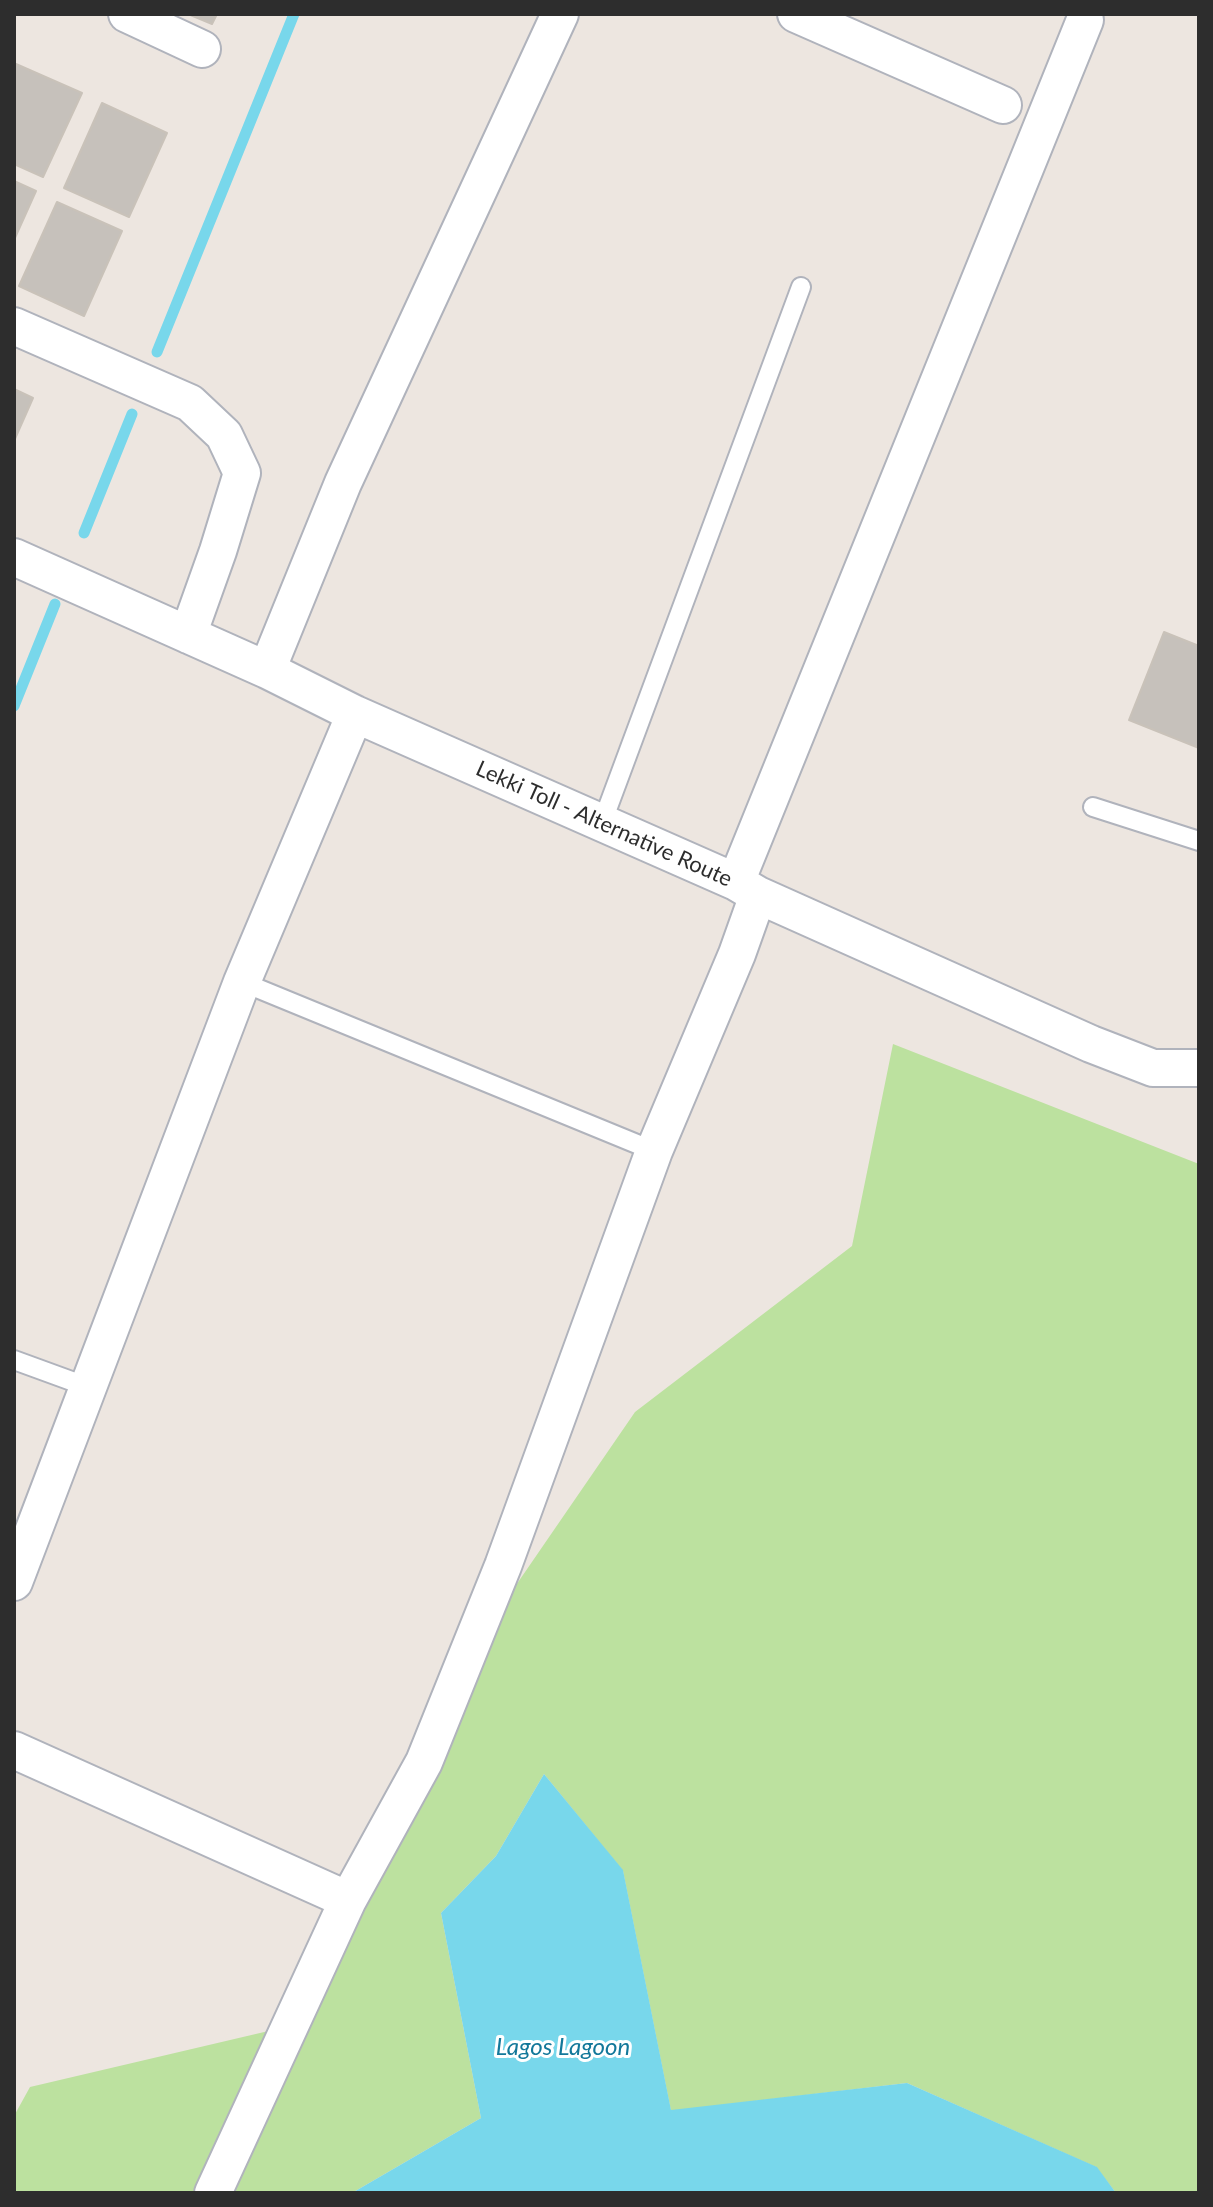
<!DOCTYPE html>
<style>
body{margin:0}
#map{position:relative;width:1213px;height:2207px;overflow:hidden;background:#ede6e0;font-family:Lato,sans-serif}
canvas{display:block}
.frame{position:absolute;inset:0;border:16px solid #2d2d2d;pointer-events:none}
</style>
<div id="map">
<canvas width="1213" height="2207"></canvas>
<div class="frame"></div>
</div>
<script>
const ctx = document.querySelector('canvas').getContext('2d');
ctx.lineJoin = 'round';
function fill(path, color) { ctx.fillStyle = color; ctx.fill(path, 'evenodd'); }
function trace(path, color, width, dash) { ctx.strokeStyle = color; ctx.lineWidth = width; ctx.lineCap = dash ? 'butt' : 'round'; ctx.setLineDash(dash || []); ctx.stroke(path); }
function label(font, color, halo, rows, align = 'center') {
  ctx.font = font + ' Lato,sans-serif'; ctx.lineWidth = 6; ctx.setLineDash([]); ctx.textBaseline = 'middle'; ctx.strokeStyle = halo; ctx.fillStyle = color; for (const [text, x, y, turn = 0] of rows) {
    ctx.save(); ctx.translate(x, y); ctx.rotate((+turn || 0) * Math.PI / 180); ctx.textAlign = isNaN(turn) ? turn : align; if (halo) ctx.strokeText(text, 0, 0); ctx.fillText(text, 0, 0); ctx.restore();
  }
}
fill(new Path2D(`
 M893 1044 1199 1164V2193H1116L1096 2167 907 2083 671 2111 623 1871 544 1774 496 1856 441 1913 481 2118 352 2193H14V2116L30 2087 277 2029 435 1703 635 1412 852 1246Z`), '#bce19f');
fill(new Path2D(`
 M544 1774 623 1870 671 2110 907 2083 1097 2167 1116 2193H352L481 2118 441 1913 496 1856Z`), '#78d7eb');
trace(new Path2D(`
 M157 352 294 14
 M84 533 132 414
 M14 706 55 604`), '#78d7eb', 11);
const building = new Path2D(`
 M188 14H217L212 24Z
 M16 64 82 93 43 177 14 164V69Z
 M102 103 167 133 129 217 64 188Z
 M14 181 36 191 14 240Z
 M57 202 122 231 84 316 19 286Z
 M14 389 33 398 14 441Z
 M1164 632 1199 646V748L1129 720Z`);
fill(building, '#c6c1bb');
trace(building, '#c9c2b9', 2);
const lane = new Path2D(`
 M1093 807 1199 841
 M602 823 801 287
 M242 982 654 1151
 M14 1360 88 1387`);
const street = new Path2D(`
 M127 14 202 49
 M796 14 1003 105
 M14 326 190 403 224 435 242 473 218 551 188 635
 M14 557 267 670 355 714 736 882 758 895 1091 1044 1153 1068H1199
 M267 670 343 483 560 14
 M736 882 1085 20
 M14 1582 242 982 355 714
 M14 1750 348 1900
 M213 2193 348 1900 424 1762 503 1566 654 1151 737 954 758 895`);
trace(lane, '#b0b3bc', 22);
trace(street, '#b0b3bc', 40);
trace(lane, '#fff', 18);
trace(street, '#fff', 36);
label('22px', '#2d2d2d', '#fff', [
 ["Lekki Toll - Alternative Route",604,824,24]
]);
label('italic 24px', '#13789a', '#fff', [
 ["Lagos Lagoon",563,2047]
]);
</script>
